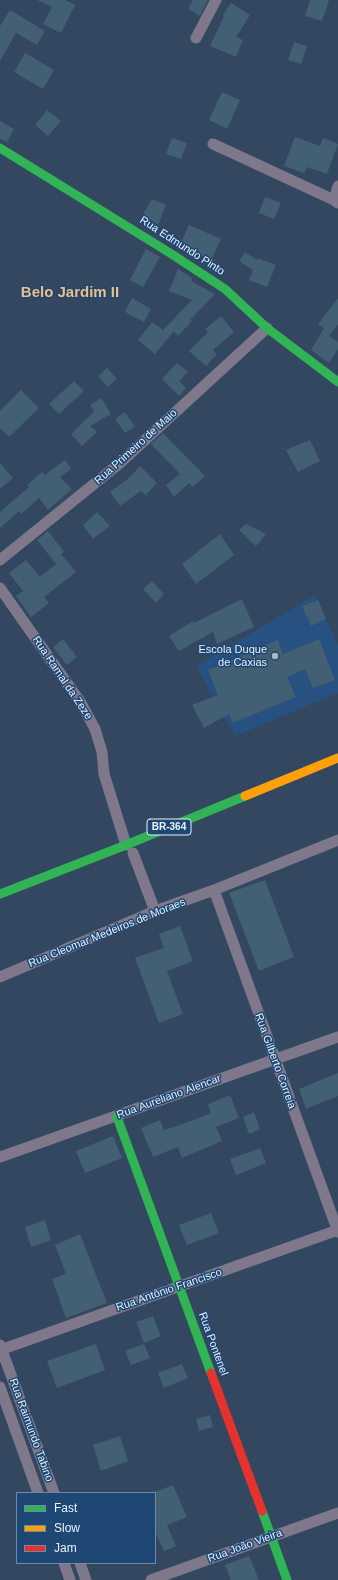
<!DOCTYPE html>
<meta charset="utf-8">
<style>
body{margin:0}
#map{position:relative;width:338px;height:1580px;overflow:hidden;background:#334860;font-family:Arial,sans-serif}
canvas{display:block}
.legend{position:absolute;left:16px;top:1492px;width:140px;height:72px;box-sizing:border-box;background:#1f4774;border:1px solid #6f8baa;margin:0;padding:5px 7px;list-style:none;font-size:12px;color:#e8f1fc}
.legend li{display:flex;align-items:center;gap:8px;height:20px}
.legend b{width:20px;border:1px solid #6f8baa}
</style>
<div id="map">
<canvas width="338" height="1580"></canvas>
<ul class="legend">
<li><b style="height:5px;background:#30b455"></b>Fast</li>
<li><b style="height:5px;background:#ff9f0a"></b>Slow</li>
<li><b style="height:5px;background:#e5322d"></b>Jam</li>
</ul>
</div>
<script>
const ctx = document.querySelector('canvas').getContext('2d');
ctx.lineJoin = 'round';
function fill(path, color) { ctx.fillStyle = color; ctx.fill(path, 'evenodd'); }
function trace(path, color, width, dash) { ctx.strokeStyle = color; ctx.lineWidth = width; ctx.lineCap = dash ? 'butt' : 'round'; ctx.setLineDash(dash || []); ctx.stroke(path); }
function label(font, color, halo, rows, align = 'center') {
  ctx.font = font + ' Arial,sans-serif'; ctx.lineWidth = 3; ctx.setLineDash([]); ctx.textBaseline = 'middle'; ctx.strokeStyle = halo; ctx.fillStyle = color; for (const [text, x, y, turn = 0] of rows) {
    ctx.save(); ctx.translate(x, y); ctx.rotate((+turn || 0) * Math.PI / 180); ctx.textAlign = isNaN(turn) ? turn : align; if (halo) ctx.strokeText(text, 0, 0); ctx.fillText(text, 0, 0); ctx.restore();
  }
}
fill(new Path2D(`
 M315 595 338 646V693L235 736 196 666Z`), '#265180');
fill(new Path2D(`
 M37 0H65L75 5 61 33 43 24 52 7Z
 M193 0H208L200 16 188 9Z
 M310 0H329L322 21 305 16Z
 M231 3 250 15 236 37 243 40 236 57 210 46 224 16 223 15Z
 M10 10 45 31 37 45 16 33 0 61V26Z
 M294 42 307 46 301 64 288 60Z
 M25 53 54 70 43 89 14 72Z
 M222 92 240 100 227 129 209 120Z
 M47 110 61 121 48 136 35 125Z
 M0 121 14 129 7 142 0 139Z
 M295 137 320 146 323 138 338 144 327 174 307 167 304 173 284 166Z
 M172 138 187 143 181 159 166 154Z
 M265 197 281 203 274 219 259 213Z
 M152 199 166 205 158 225 143 214Z
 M189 225 221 239 211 260 179 247Z
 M146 249 160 257 143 287 130 280Z
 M245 252 257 260 258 258 276 265 267 287 249 280 253 270 239 261Z
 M178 269 192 278 191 281 215 294 190 320 192 321 178 336 174 331 155 354 138 340 152 322 163 330 192 300 169 291Z
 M132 298 151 309 144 322 125 312Z
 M338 298V324L329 336 338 342V349L329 363 311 350 324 328 318 324Z
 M221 316 234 332 213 350 217 354 206 366 189 351 208 332 205 329Z
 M177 363 188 372 179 381 186 388 179 396 162 379Z
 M107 368 117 379 108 387 98 376Z
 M74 381 84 391 59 414 49 404Z
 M21 390 39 408 9 437 0 428V411Z
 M101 398 111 414 90 426 97 432 82 446 71 434 94 411 90 405Z
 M125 412 135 427 125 433 115 419Z
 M163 433 205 476 193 487 189 483 174 497 166 485 180 474 151 444Z
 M310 440 320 461 298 472 286 450Z
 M65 460 71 469 60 477 72 489 48 510 39 498 21 514 19 511 0 528V512L29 487 27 485 42 472 45 475Z
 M0 463 13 478 0 489Z
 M140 466 157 483 146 495 141 491 120 506 110 492 129 478Z
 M97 512 110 526 93 539 83 525Z
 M246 524 266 534 256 546 239 530Z
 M48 531 64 552 61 554 76 572 44 597 49 603 31 617 16 596 23 591 9 573 26 560 40 577 56 564 37 540Z
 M220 534 234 555 196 584 182 564Z
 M152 581 164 594 156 603 143 589Z
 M242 599 254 627 217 644 213 632 179 651 169 636 193 621 194 623Z
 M318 600 326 619 311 626 302 606Z
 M63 639 77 657 67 665 53 647Z
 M319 639 335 680 313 688 305 669 287 677 296 697 233 723 229 714 204 728 192 705 218 695 208 670 278 640 283 654Z
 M265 880 294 957 259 971 229 893Z
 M180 926 193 961 167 971 183 1014 159 1023 135 958 164 948 159 934Z
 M338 1073V1096L306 1109 299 1089Z
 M230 1095 239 1118 216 1127 222 1141 182 1158 178 1147 153 1157 141 1128 160 1120 164 1130 183 1124 211 1113 208 1104Z
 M254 1112 260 1129 249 1134 243 1117Z
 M113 1136 122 1158 85 1173 76 1151Z
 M260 1148 266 1163 236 1175 230 1159Z
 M211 1213 219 1233 187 1245 179 1225Z
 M45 1220 51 1240 31 1247 25 1227Z
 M80 1234 107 1303 66 1318 52 1279 66 1274 55 1245Z
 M153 1316 161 1336 144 1343 136 1322Z
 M96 1344 105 1370 57 1388 47 1361Z
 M144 1344 150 1358 131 1365 125 1351Z
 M182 1364 188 1378 164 1388 158 1373Z
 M210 1415 213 1427 199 1431 196 1419Z
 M120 1436 128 1461 101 1471 93 1445Z
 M173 1485 187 1517 167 1525 176 1546 164 1551 155 1532V1492Z
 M249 1556 259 1580H231L225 1565Z`), '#425f73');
trace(new Path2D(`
 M196 38 216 0
 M213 144 334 200 338 203
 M334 200 338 186
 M0 560 120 463 267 328
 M0 588 81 703 95 729 102 752 104 774 126 845
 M133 853 155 911
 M214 890 338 1232
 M0 977 155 911 214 890 338 840
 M0 1157 338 1037
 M0 1345 54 1493
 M0 1350 338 1230
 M0 1387 38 1493
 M64 1563 70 1580
 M80 1563 86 1580
 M151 1580 338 1513`), '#7f788b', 11);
trace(new Path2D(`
 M0 148 170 253 225 289 267 328 338 382
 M0 894 126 845 245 796
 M117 1117 211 1373
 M262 1511 287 1580`), '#30b455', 9);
trace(new Path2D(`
 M245 796 338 758`), '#ff9f0a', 9);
trace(new Path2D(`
 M211 1373 262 1511`), '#e5322d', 9);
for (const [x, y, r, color] of [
 [275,656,4,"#a9b6c5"]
]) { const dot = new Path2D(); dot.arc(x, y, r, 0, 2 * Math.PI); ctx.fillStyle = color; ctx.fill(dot); trace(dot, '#1f4774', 1.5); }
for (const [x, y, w] of [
 [169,827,44]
]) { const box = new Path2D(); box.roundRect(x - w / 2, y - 8, w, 16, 3); ctx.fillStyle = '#1f4774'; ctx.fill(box); trace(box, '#e8f1fc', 1); }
label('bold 10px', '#e8f1fc', null, [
 ["BR-364",169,827]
]);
label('11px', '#e8f1fc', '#1f4774', [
 ["Rua Edmundo Pinto",182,246,33],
 ["Rua Primeiro de Maio",136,447,-42],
 ["Rua Ramal da Zeze",62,678,56],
 ["Rua Cleomar Medeiros de Moraes",107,933,-22],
 ["Rua Gilberto Correia",275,1061,70],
 ["Rua Aureliano Alencar",169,1097,-20],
 ["Rua Antônio Francisco",169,1290,-19],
 ["Rua Pontenel",213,1344,70],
 ["Rua Raimundo Tabino",31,1430,70],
 ["Rua João Vieira",245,1546,-20]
]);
label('11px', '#e8f1fc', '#1f4774', [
 ["Escola Duque",267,650],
 ["de Caxias",267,663]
], 'right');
label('bold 15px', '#f0be7e', '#1f4774', [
 ["Belo Jardim II",70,293]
]);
</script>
